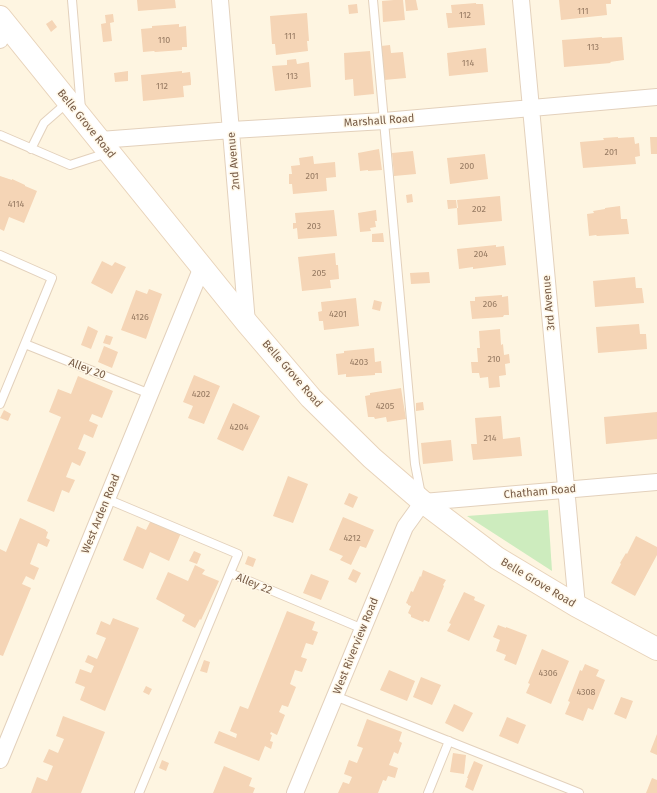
<!DOCTYPE html>
<style>
body{margin:0}
canvas{display:block;background:#fef5e1}
</style>
<canvas width="657" height="793"></canvas>
<script>
const ctx = document.querySelector('canvas').getContext('2d');
ctx.lineJoin = 'round';
function fill(path, color) { ctx.fillStyle = color; ctx.fill(path, 'evenodd'); }
function trace(path, color, width, dash) { ctx.strokeStyle = color; ctx.lineWidth = width; ctx.lineCap = dash ? 'butt' : 'round'; ctx.setLineDash(dash || []); ctx.stroke(path); }
function label(font, color, halo, rows, align = 'center') {
  ctx.font = font + ' "Fira Sans",sans-serif'; ctx.lineWidth = 3; ctx.setLineDash([]); ctx.textBaseline = 'middle'; ctx.strokeStyle = halo; ctx.fillStyle = color; for (const [text, x, y, turn = 0] of rows) {
    ctx.save(); ctx.translate(x, y); ctx.rotate((+turn || 0) * Math.PI / 180); ctx.textAlign = isNaN(turn) ? turn : align; if (halo) ctx.strokeText(text, 0, 0); ctx.fillText(text, 0, 0); ctx.restore();
  }
}
fill(new Path2D(`
 M548 510 552 571 467 516Z`), '#cdecbe');
fill(new Path2D(`
 M137 0H175L176 8 138 11Z
 M394 0H403L405 20 383 22 382 1Z
 M405 0H416L418 10 406 11Z
 M559 0H611V4H606L607 15 561 20Z
 M476 3V4H483L485 25 448 28 446 13H452L451 5Z
 M357 4 358 13 349 14 348 5Z
 M307 13 309 41H307L308 51 276 55 275 44H272L270 16Z
 M113 14 114 22 110 23 112 41 103 42 101 24 106 23 105 15Z
 M52 20 57 27 51 32 46 24Z
 M179 24V27L186 26 187 47H182V50L155 52 154 51 143 52 141 29 152 28V26Z
 M602 37V38L622 37 624 60 610 62 611 63 564 67 562 40Z
 M390 45 391 53 403 52 406 78 384 80 381 46Z
 M486 48 488 72 449 76 447 53Z
 M370 51 374 94 354 96 353 79 345 80 344 53Z
 M296 59 297 64 309 62 311 87 275 91 272 66 287 65V60Z
 M128 71V81L115 82 114 73Z
 M182 71V73L190 72 191 81V85L183 86 184 97 143 101 141 75Z
 M618 137V138L634 137 635 144 639 143 640 156 635 157 636 164 583 168 580 142 604 140 603 138Z
 M650 137H657V154H651Z
 M379 149 382 170 368 171V170L360 171 358 153Z
 M413 151 416 174 394 176 392 153Z
 M485 154 488 179 450 184 447 158Z
 M313 156 314 164 335 162 336 177 326 178 327 191 293 194 292 184H289V174H292L291 166 300 165 299 158Z
 M0 176 12 180V179L25 185V186L37 191 24 223 9 217 4 231 0 229Z
 M412 194 413 202 407 203 406 195Z
 M500 196 502 221 458 225 457 208H458L457 200Z
 M447 200H456L457 208 448 209Z
 M620 206 621 219H627L629 234 597 236 596 235 589 236 587 214 594 213 593 211 605 209V208Z
 M334 210 337 236 298 239 297 228 293 229V223H296L295 213Z
 M376 210 377 221H375L376 227 370 228 371 231 360 232 358 213Z
 M383 233 384 242H372V234Z
 M496 245V247L504 246 506 265 473 269V267L459 269 457 249Z
 M335 253 336 265H338L339 279 330 280 331 288 302 291 298 257Z
 M102 261 112 266 115 262 126 267 112 294 91 283Z
 M429 272 430 283 411 284 410 273Z
 M635 277 636 288H642L644 303 595 307 593 281Z
 M149 289 162 294 146 339 121 330 136 290 147 294Z
 M502 295V297L508 296 509 315H504L503 317 472 319 470 301H475V297Z
 M356 298 359 326 324 330 323 321H319L318 312 322 311 321 302Z
 M374 300 382 302 380 311 372 309Z
 M639 324 640 334H646L647 349 598 353 596 327Z
 M88 326 98 331 91 349 81 345Z
 M500 329 501 345 503 344 504 355 509 354 510 363 505 364 506 375 499 376 500 387 489 388 488 377 480 378 479 373H472L471 362H478L477 348H480L479 331Z
 M106 335 113 337 110 345 103 343Z
 M104 346 118 352 112 368 98 362Z
 M374 348 375 362 381 361 382 373H375V375L348 377H346V374L338 375 336 354 344 353V351Z
 M194 375 220 386 204 424 188 418 193 406 183 402Z
 M78 376 113 391 102 418 92 414 89 421 98 425 93 438 84 434 78 449 86 452 85 455 80 466 72 462 66 477 75 480 69 493 62 490 54 512 27 501 61 417 49 412 55 397 58 389 71 394Z
 M401 388 406 419 387 422 386 417 375 419 374 417H368L365 396 370 395V393Z
 M423 402 424 410 416 411V403Z
 M233 403 260 416 243 451 217 439Z
 M4 410 11 414 8 421 0 418Z
 M657 412V439L606 444 604 417Z
 M501 416 503 439 520 437 522 456 473 460 471 444H477L475 418Z
 M451 440 453 461 423 464 421 443Z
 M288 476 308 484 293 523 273 516Z
 M349 493 358 497 353 508 344 504Z
 M343 517 374 530 366 548 360 546 351 565 340 560 343 556 329 550Z
 M20 518 46 530V531L48 532 46 538 50 540 47 547 38 543 30 564 39 568 34 580 26 576 22 584 31 588 3 656 0 655V549L6 552Z
 M151 520 181 533 169 561 150 552 143 569 123 560 137 526 146 530Z
 M636 536 657 547V555L635 596 611 583 621 564 620 563 626 553 627 554Z
 M194 551 201 554 197 564 189 561Z
 M248 556 256 559 253 567 245 564Z
 M195 565 205 570 202 574 219 581 201 620 200 619 195 628 182 621 185 615 156 599 168 572 188 581Z
 M353 569 361 573 356 583 348 579Z
 M423 570 446 580 443 585 444 586 429 622 424 620 423 622 411 617V615L408 613 411 606 408 605V604L406 603 411 591 413 592 420 576 421 577Z
 M311 574 329 581 321 600 303 593Z
 M464 592 475 597 474 600 485 605 469 641 447 631 451 624 449 623Z
 M287 611 315 622 312 630 318 632 313 645 306 643 301 657 307 659 302 672 295 670 290 684 296 687 288 707 282 705 279 712 285 715 277 735 271 732 270 734 272 735 270 741 273 742 271 749 265 746 259 761 214 743 219 731 236 738 237 734 230 731 240 706 248 709Z
 M113 618 139 628 105 711 80 700 85 687 75 683 80 669 91 673 94 666 85 662 88 655 97 659 106 638 96 634 101 621 110 625Z
 M498 625 506 628V627L527 635 516 665 504 660 506 655 496 651 500 640 493 637Z
 M542 649 569 661 551 704 526 693 530 684 528 683Z
 M204 660 210 662 207 673 200 671Z
 M585 664 599 670 596 676 605 680 593 710 588 708 583 721 565 714 570 702 568 701 580 670 582 671Z
 M389 670 415 681 407 701 380 690Z
 M421 677 441 685 432 705 413 697Z
 M146 686 152 689 149 695 143 692Z
 M621 697 633 701 626 719 614 714Z
 M454 704 473 713 463 732 445 723Z
 M63 716 105 732 81 793H31L37 777 47 781 53 766 43 762 49 749 58 753 64 739 56 736Z
 M507 717 526 725 518 744 499 736Z
 M367 719 402 732 399 741 402 743 398 754 394 752 389 765 398 768 395 778 388 776 386 781 383 780 378 793H338L343 782 349 784 352 777 344 774 349 760 357 763 363 748 357 746Z
 M657 734V755L650 752Z
 M453 753 466 755 464 774 450 772Z
 M162 760 169 763 166 771 159 768Z
 M474 761 483 765 473 791 465 787 468 778H467Z
 M224 766 252 778 249 786 255 788 253 793H213Z
 M652 778 657 780V793H646Z`), '#f5d5b6');
const service = new Path2D(`
 M72 0 81 109
 M373 0 415 464 421 495
 M0 135 70 165 107 153
 M31 149 44 123 68 102
 M0 255 52 278 0 404
 M25 344 150 394
 M107 499 238 554 230 573 363 629
 M335 696 579 793
 M139 793 230 573
 M428 793 449 741`);
const minor = new Path2D(`
 M220 0 247 323
 M521 0 577 606
 M0 40 6 25
 M100 140 232 130 384 121 657 97
 M0 760 202 267
 M295 793 405 527 423 502 657 482`);
const secondary = new Path2D(`
 M0 17 247 323 311 398 372 458 423 502 497 558 577 606 657 649`);
trace(service, '#e3d1bc', 10);
trace(minor, '#e3d1bc', 18);
trace(secondary, '#e8d3ba', 24);
trace(service, '#fff', 8);
trace(minor, '#fff', 16);
trace(secondary, '#fff', 22);
label('9px', '#967a62', null, [
 ["111",583,11],
 ["112",465,15],
 ["111",290,36],
 ["110",164,40],
 ["113",593,47],
 ["114",468,63],
 ["113",292,76],
 ["112",162,86],
 ["201",611,152],
 ["200",467,166],
 ["201",312,176],
 ["4114",16,204],
 ["202",479,209],
 ["203",314,226],
 ["204",481,254],
 ["205",319,273],
 ["206",490,304],
 ["4201",338,314],
 ["4126",140,317],
 ["210",494,359],
 ["4203",359,362],
 ["4202",201,394],
 ["4205",385,406],
 ["4204",239,427],
 ["214",490,438],
 ["4212",352,538],
 ["4306",548,673],
 ["4308",586,692]
]);
label('11px', '#775b46', '#fff8e9', [
 ["Marshall Road",379,121,-4],
 ["Belle Grove Road",86,124,51],
 ["2nd Avenue",234,161,-95],
 ["3rd Avenue",549,303,-95],
 ["Alley 20",87,369,21],
 ["Belle Grove Road",292,374,49],
 ["Chatham Road",540,492,-5],
 ["West Arden Road",101,514,-68],
 ["Belle Grove Road",538,583,31],
 ["Alley 22",254,584,23],
 ["West Riverview Road",356,646,-68]
]);
</script>
